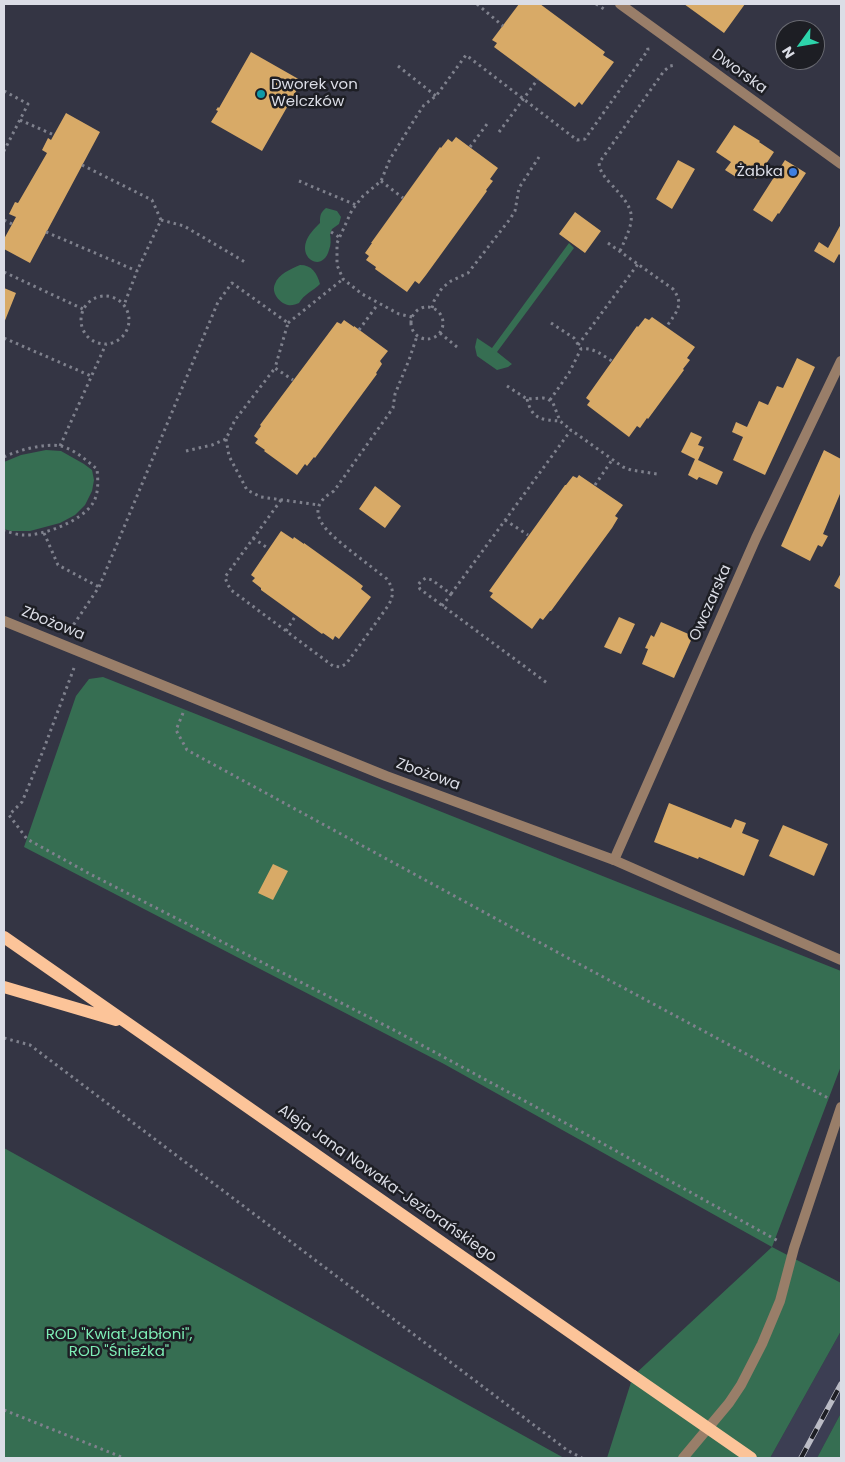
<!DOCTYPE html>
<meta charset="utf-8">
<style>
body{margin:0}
#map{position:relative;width:845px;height:1462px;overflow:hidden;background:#343544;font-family:Poppins,sans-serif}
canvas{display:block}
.frame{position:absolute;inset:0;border:5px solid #dbdde6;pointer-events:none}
.north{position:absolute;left:775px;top:20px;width:50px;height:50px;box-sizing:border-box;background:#1d1e24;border:1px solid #696a72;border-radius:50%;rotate:238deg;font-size:14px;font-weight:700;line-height:20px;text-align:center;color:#dbdde6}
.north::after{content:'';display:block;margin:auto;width:18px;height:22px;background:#2dd4ab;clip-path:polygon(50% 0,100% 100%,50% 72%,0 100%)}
</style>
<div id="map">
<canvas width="845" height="1462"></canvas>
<div class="frame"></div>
<div class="north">N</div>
</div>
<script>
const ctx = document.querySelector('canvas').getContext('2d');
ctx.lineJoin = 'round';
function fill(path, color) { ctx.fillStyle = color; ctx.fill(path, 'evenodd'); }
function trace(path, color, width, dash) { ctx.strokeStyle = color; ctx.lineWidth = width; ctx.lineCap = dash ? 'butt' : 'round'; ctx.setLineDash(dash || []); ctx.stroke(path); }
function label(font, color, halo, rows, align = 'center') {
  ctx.font = font + ' Poppins,sans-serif'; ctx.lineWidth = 5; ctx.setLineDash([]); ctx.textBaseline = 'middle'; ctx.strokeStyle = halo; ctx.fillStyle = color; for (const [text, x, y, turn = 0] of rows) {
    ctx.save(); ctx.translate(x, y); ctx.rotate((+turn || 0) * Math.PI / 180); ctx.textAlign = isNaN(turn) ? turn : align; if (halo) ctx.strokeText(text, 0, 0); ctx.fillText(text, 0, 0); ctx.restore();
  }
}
fill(new Path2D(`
 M841 1331V1413L817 1458H770Z`), '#3c3e53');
fill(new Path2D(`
 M326 208 337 211 341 217 339 224 332 229 330 234C331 240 331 245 329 250 323 272 300 260 306 242 308 235 314 229 320 223 320 216 320 213 326 208Z
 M569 243 574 248 497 352 512 364 508 367 497 370 477 356 475 347 477 338 492 348Z
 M300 265C312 265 317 273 320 284 313 291 304 294 299 303 296 304 292 306 288 305 279 303 271 292 275 284 278 274 291 269 300 265Z
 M46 450 61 451 84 464 92 470 94 480 92 491 85 505 75 515 60 523 30 531H11L4 529V462L21 455Z
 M103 677 841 971V1066L772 1247 841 1283V1331L770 1458H607L633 1376 772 1247 444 1064 24 847 76 696 89 679Z
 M4 1148 564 1458H4Z
 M841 1413V1456L840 1458H817Z`), '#366e52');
fill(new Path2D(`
 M519 4H534L536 5 540 4 605 52 603 55 614 62 582 105 579 102 575 107 494 47 497 43 492 40Z
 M684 4H745L724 33Z
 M251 52 302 81 262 151 211 122 218 111 216 110 218 107 219 108Z
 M66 113 100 132 30 263 4 249V239L16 217 9 214 15 202 18 203 47 153 42 150 48 138 51 140Z
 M734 125 760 141 759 142 774 152 756 179 741 169 736 177 725 170 731 162 716 152Z
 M456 137 498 168 490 179 493 181 486 190 487 191 426 275 419 284 415 281 407 292 375 269 376 267 366 260 369 256 365 253 372 243H371L440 147 441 148 448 139 452 142Z
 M678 160 695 169 672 209 656 199Z
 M785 160 806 173 779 214 778 213 772 222 753 210Z
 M575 212 601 231 585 253 559 234Z
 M841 224V256L839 254 834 263 814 251 819 242 828 248Z
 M4 288 16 293 4 323Z
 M652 317 695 347 687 358 690 360 683 369 684 370 648 419 647 418 640 428 637 426 629 437 587 405 590 401 586 398 637 326 638 327 645 318 649 320Z
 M344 320 354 327V326L388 351 380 361 382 364 376 373 377 374 315 458 314 457 307 466 305 464 297 475 264 451 265 450 255 443 258 439 254 436 261 426 260 425 337 322 341 324Z
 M797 358 815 367 765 475 733 460 743 437 732 432 736 422 747 427 759 401 768 405 777 386 783 388Z
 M691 432 702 437 698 445 704 447 698 460 723 472 717 485 699 477 697 480 688 475 695 459 681 452Z
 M824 450 841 459V495L840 494 823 534 828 536 822 547 818 545 810 561 781 546Z
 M579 475 623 505 615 516 618 518 612 528 551 611H550L543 620 540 618 532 629 490 597 493 593 489 591 565 485H566L573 476 577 478Z
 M375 486 401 506 385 528 359 509Z
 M281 531 293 539 294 537 304 544V543L354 579 363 586 361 589 371 597 339 639 335 636 333 640 323 633 322 634 261 590V588L252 581 255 578 251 575Z
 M841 573V590L834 586Z
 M619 617 635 624 621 654 604 647Z
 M661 622 693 636 674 678 642 664 648 649 645 648 651 635 654 637Z
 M669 803 731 828 735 819 746 823 742 833 759 840 744 876 699 857 698 859 654 842Z
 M783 825 828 844 814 876 769 856Z
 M273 864 288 871 273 900 258 893Z`), '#d8aa67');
trace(new Path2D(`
 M477 4 503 26
 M596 4 604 9
 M398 66 436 96
 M4 91 28 104 4 151
 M20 120 54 135
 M499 132 538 79
 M470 147 487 124
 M82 165 152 200 161 220 137 271
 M299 181 356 205
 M381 181 403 198
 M4 220 12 224
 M161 220 184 226 245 262
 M46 232 137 271 124 305
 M331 232 339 237
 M608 243 673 289C685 305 676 312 667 326
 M620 251C636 216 637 212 610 183 604 176 600 172 599 163L664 71 670 66 675 65
 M4 272 83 309
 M81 320a24 24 0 1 1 48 0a24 24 0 1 1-48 0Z
 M411 323a16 16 0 1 1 32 0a16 16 0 1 1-32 0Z
 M432 308 434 301 442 288 451 281 468 273 510 219 515 211 519 188 539 157
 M412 317 399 314 362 294 343 279 337 265V243L352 210 363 196 381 181 390 159 416 117 424 105 436 96 466 55 577 140 585 139 648 50 647 44
 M288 323 343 279
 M551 323 574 338 581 349
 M359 330 378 304
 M440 333 457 347
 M4 338 91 376
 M578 345 638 264
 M507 386 527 399 543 398 548 399 553 403 560 421 571 430
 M527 399C532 419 541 420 560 421
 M550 400 569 373 581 349C593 347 602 355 612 361
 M226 439 229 456 247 490 261 497 319 505
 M60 446 106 344
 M186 451 212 445 226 439 235 420 275 368
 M4 457C18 450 45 443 61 446 75 450 86 460 97 469 98 480 99 493 93 503 82 521 43 536 23 535 17 535 10 532 4 531
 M595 485 612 460
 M281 500 225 577 227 583 231 590 333 666 340 667 346 664 388 606C394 595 394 590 387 579 375 570 364 561 352 552 333 536 297 512 334 491L393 408 395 394 409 360 417 336
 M505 520 528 535
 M44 533 58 565 99 587
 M253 538 269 549
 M451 594 571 430 623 467 631 470 657 474
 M442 606 451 594 432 580 426 578 421 581 418 585 420 589 547 683
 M70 630 99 587 218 302 232 283 288 323 275 368 293 380
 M286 631 296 615
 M74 668 43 751 22 802 9 815 27 839 90 874 392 1029 582 1132 780 1242
 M183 713 176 730 187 750 568 958 828 1098
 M4 1038 30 1045 567 1450 582 1458
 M4 1410 124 1458`), '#7f818d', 3, [2.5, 4]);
trace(new Path2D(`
 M614 860 841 960
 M683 1458 729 1403 741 1385 762 1344 780 1301 794 1248 841 1107`), '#997e69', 10);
trace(new Path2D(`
 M620 4 841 164
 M4 621 386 776 614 860 756 538 841 361`), '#997e69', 10);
trace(new Path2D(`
 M4 937 633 1376
 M4 987 116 1020`), '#fcc499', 12);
const rail = new Path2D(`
 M801 1458 841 1384`);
trace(rail, '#bbbcc6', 5.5);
trace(rail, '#1d1e24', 4, [11]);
trace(new Path2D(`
 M633 1376 751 1458`), '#fcc499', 12);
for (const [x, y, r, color] of [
 [261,94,5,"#0f9aa8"],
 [793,172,5,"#3f7fe0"]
]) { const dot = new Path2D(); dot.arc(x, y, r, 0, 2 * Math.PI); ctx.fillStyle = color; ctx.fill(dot); trace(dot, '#1d1e24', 2); }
label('15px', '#dbdde6', '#1d1e24', [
 ["Dworska",739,72,36],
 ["Owczarska",711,603,-66],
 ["Zbożowa",53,624,22],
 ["Zbożowa",428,775,20],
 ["Aleja Jana Nowaka-Jeziorańskiego",387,1184,35]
]);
label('15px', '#dbdde6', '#1d1e24', [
 ["Dworek von",271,85],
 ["Welczków",271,102],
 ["Żabka",783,172,"right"]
], 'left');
label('15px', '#7eeeb6', '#1d1e24', [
 ["ROD \"Kwiat Jabłoni\",",119,1335],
 ["ROD \"Śnieżka\"",119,1352]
]);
</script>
